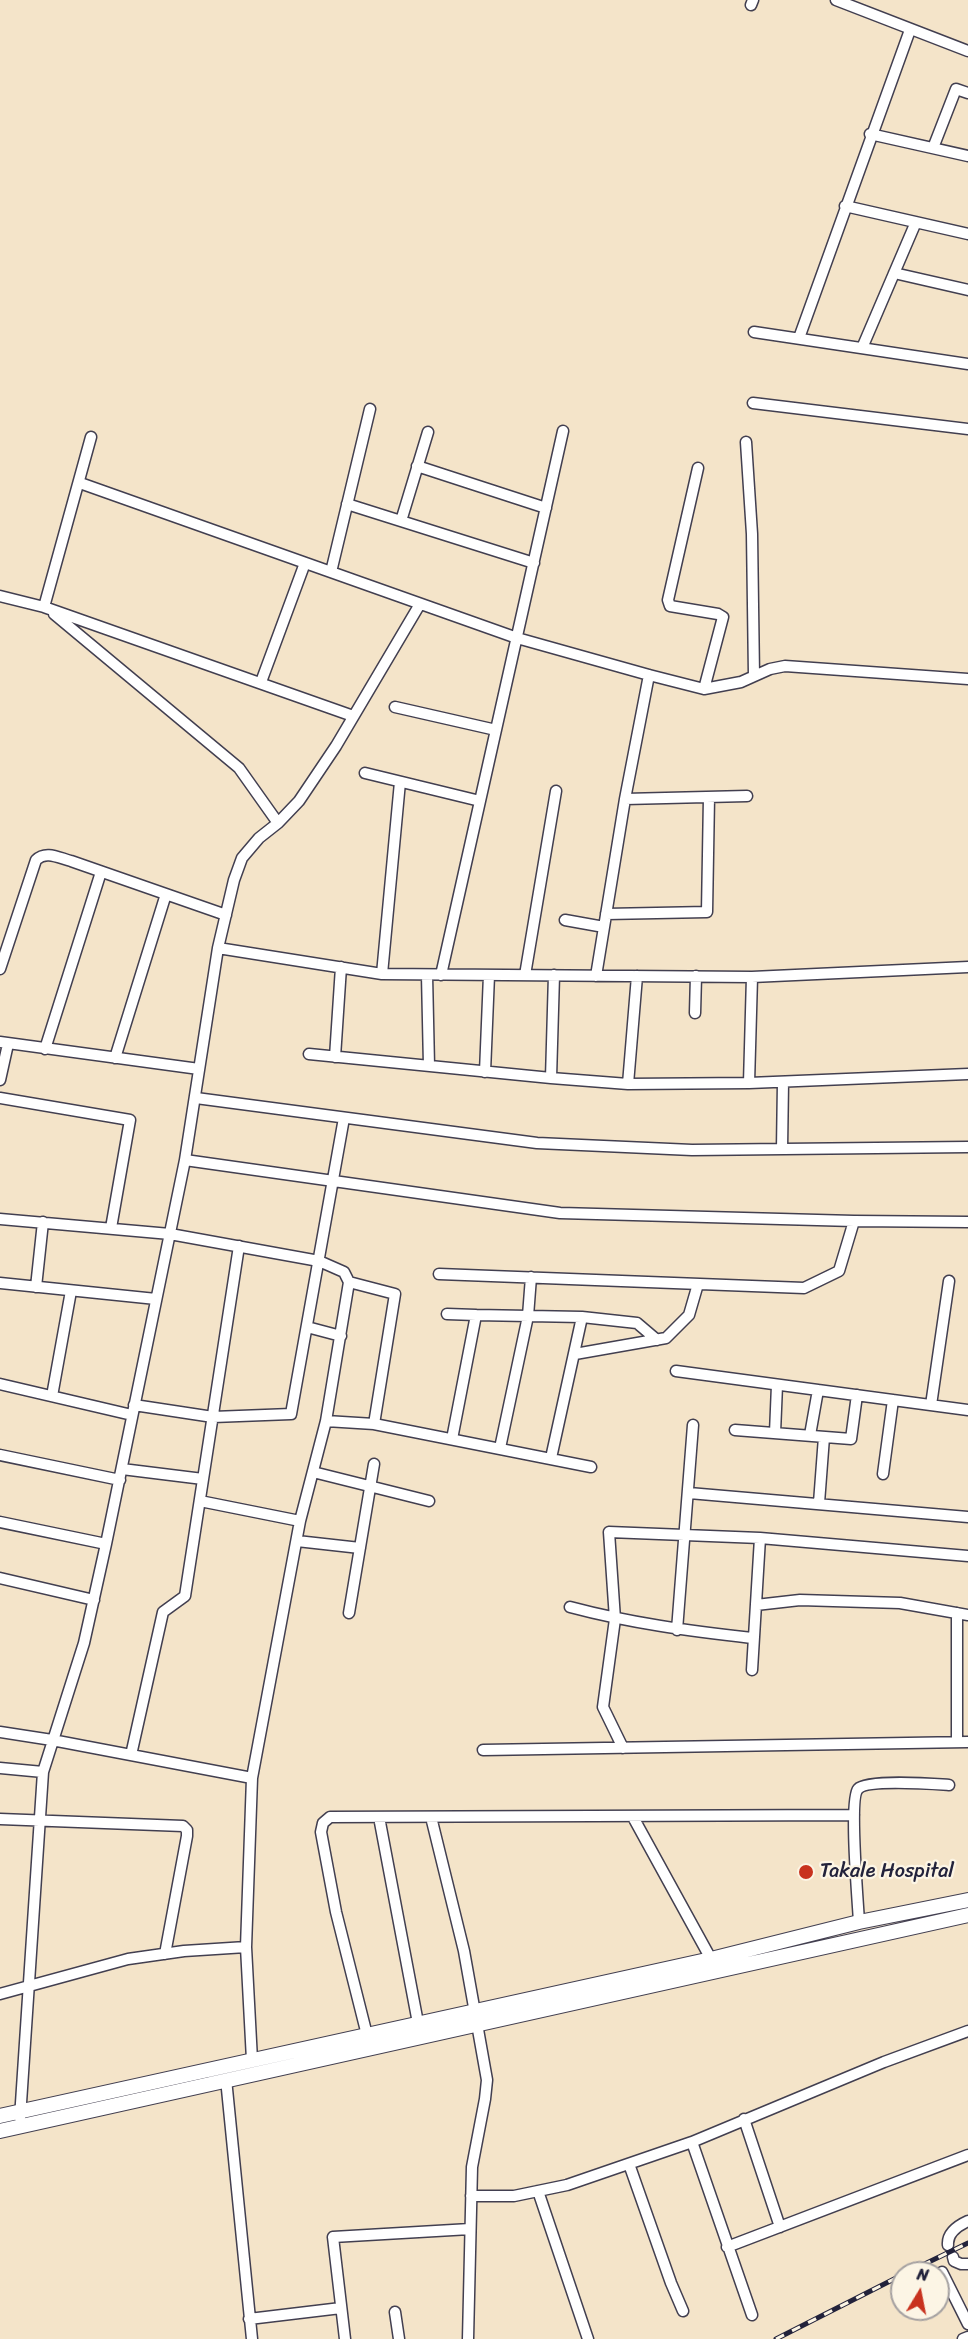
<!DOCTYPE html>
<style>
body{margin:0}
#map{position:relative;width:968px;height:2339px;overflow:hidden;background:#f4e4c9;font-family:Sriracha,sans-serif}
canvas{display:block}
.north{position:absolute;left:890px;top:2261px;width:60px;height:60px;box-sizing:border-box;background:#fcf5e5;border:2px solid #a5a1a1;border-radius:50%;rotate:10deg;font-size:16px;font-weight:700;line-height:24px;text-align:center;color:#22223b}
.north::after{content:'';display:block;margin:auto;width:21px;height:27px;background:#c8321e;clip-path:polygon(50% 0,100% 100%,50% 72%,0 100%)}
</style>
<div id="map">
<canvas width="968" height="2339"></canvas>
<div class="north">N</div>
</div>
<script>
const ctx = document.querySelector('canvas').getContext('2d');
ctx.lineJoin = 'round';
function trace(path, color, width, dash) { ctx.strokeStyle = color; ctx.lineWidth = width; ctx.lineCap = dash ? 'butt' : 'round'; ctx.setLineDash(dash || []); ctx.stroke(path); }
function label(font, color, halo, rows, align = 'center') {
  ctx.font = font + ' Sriracha,sans-serif'; ctx.lineWidth = 4.5; ctx.setLineDash([]); ctx.textBaseline = 'middle'; ctx.strokeStyle = halo; ctx.fillStyle = color; for (const [text, x, y, turn = 0] of rows) {
    ctx.save(); ctx.translate(x, y); ctx.rotate((+turn || 0) * Math.PI / 180); ctx.textAlign = isNaN(turn) ? turn : align; if (halo) ctx.strokeText(text, 0, 0); ctx.fillText(text, 0, 0); ctx.restore();
  }
}
const minor = new Path2D(`
 M836 0 968 51
 M751 5 753 0
 M870 134 968 156
 M933 148 956 89 968 93
 M845 206 968 234
 M894 273 968 290
 M754 332 968 364
 M799 338 910 30
 M862 348 916 222
 M753 403 968 429
 M746 442 752 534 754 676
 M417 466 546 508
 M698 468 668 600 670 606 718 614 723 617 704 689
 M80 483 517 638 649 675 704 689 741 682 770 669 785 666 968 679
 M347 504 534 563
 M401 521 428 432
 M331 572 370 409
 M0 596 44 607 353 716
 M44 607 91 437
 M54 614 239 768 278 823
 M261 682 305 563
 M395 707 496 730
 M365 773 480 801
 M625 799 649 675
 M606 914 707 912 709 797
 M565 920 604 927
 M218 948 382 974 752 977 968 967
 M0 969 36 860C46 850 59 858 71 861L226 915
 M382 974 400 782
 M427 975 429 1066
 M441 975 563 431
 M525 975 556 791
 M596 976 625 799 747 796
 M695 1013 696 976
 M0 1042 199 1069
 M45 1049 101 872
 M309 1054 551 1078 628 1084 749 1083 968 1074
 M335 1057 341 967
 M115 1058 166 894
 M485 1072 489 975
 M551 1078 554 975
 M0 1080 8 1044
 M749 1083 752 977
 M628 1084 637 976
 M0 1098 130 1120 111 1228
 M196 1098 537 1143 692 1150 968 1147
 M782 1149 783 1082
 M185 1160 560 1213 854 1221 968 1222
 M0 1219 170 1234 319 1261 344 1272 349 1282 326 1421 300 1521 252 1778 246 1947 252 2060
 M439 1274 804 1288 839 1271 854 1221
 M349 1282 395 1294 374 1424
 M0 1283 156 1299
 M36 1287 43 1222
 M447 1314 476 1315
 M582 1317 637 1323 657 1340
 M307 1327 341 1336
 M575 1354 666 1338 689 1315 698 1284
 M676 1371 968 1410
 M0 1384 132 1415
 M52 1396 71 1291
 M134 1405 213 1417 291 1414 344 1118
 M931 1405 949 1281
 M326 1421 374 1424 591 1467
 M735 1430 851 1439 857 1395
 M775 1433 777 1385
 M810 1435 818 1390
 M452 1439 476 1315 582 1317 551 1458
 M500 1448 528 1316 531 1277
 M0 1455 120 1480
 M122 1469 203 1479
 M313 1472 429 1501
 M883 1474 893 1400
 M689 1493 968 1517
 M200 1501 300 1521
 M819 1503 824 1437
 M0 1522 106 1544
 M297 1541 360 1548
 M0 1578 94 1600
 M756 1605 800 1600 900 1603 968 1615
 M570 1607C630 1623 690 1631 752 1638
 M349 1613 374 1464
 M677 1630 693 1425
 M752 1670 760 1538
 M0 1732 52 1740 252 1778
 M957 1742V1613
 M623 1748 603 1707 615 1619 609 1532 760 1538 968 1556
 M483 1750 968 1742
 M131 1755 163 1612 185 1596 239 1246
 M0 1768 43 1772
 M379 1817 418 2023
 M431 1817 464 1951 487 2080 485 2099 472 2167 468 2339
 M633 1817 711 1959
 M0 1819 183 1826 187 1830V1836L165 1954
 M859 1922C858 1903 849 1799 858 1789 867 1779 934 1784 949 1785
 M0 1994 128 1959 184 1951 246 1947
 M367 2035 336 1912 321 1832 323 1823 330 1817 854 1815
 M226 2079 252 2339
 M20 2118 43 1772 84 1643 106 1544 185 1160 218 948 234 880 242 858 259 838 278 823 299 801 336 746 420 604
 M744 2119 780 2227
 M692 2142 752 2315
 M629 2164 671 2283 683 2311
 M538 2191 588 2339
 M471 2196H514L567 2185 692 2142 884 2062 968 2031
 M948 2245C947 2233 957 2226 968 2221
 M727 2247 968 2155
 M953 2257 954 2261 961 2264H968
 M942 2272 968 2324
 M395 2312 399 2339
 M249 2319 341 2308
 M345 2339 333 2237 470 2229
 M963 2339 968 2337`);
const major = new Path2D(`
 M0 2116 711 1959 859 1922 968 1900
 M0 2131 968 1915`);
trace(minor, '#423f50', 13);
trace(major, '#423f50', 16);
trace(minor, '#fff', 10);
trace(major, '#fff', 14);
const rail = new Path2D(`
 M906 2273 968 2243
 M776 2339 902 2275`);
trace(rail, '#22223b', 5);
trace(rail, '#fcf5e5', 3, [9]);
for (const [x, y, r, color] of [
 [806,1872,8,"#c8321e"]
]) { const dot = new Path2D(); dot.arc(x, y, r, 0, 2 * Math.PI); ctx.fillStyle = color; ctx.fill(dot); trace(dot, '#fcf5e5', 2); }
label('20px', '#22223b', '#fcf5e5', [
 ["Takale Hospital",820,1872]
], 'left');
</script>
